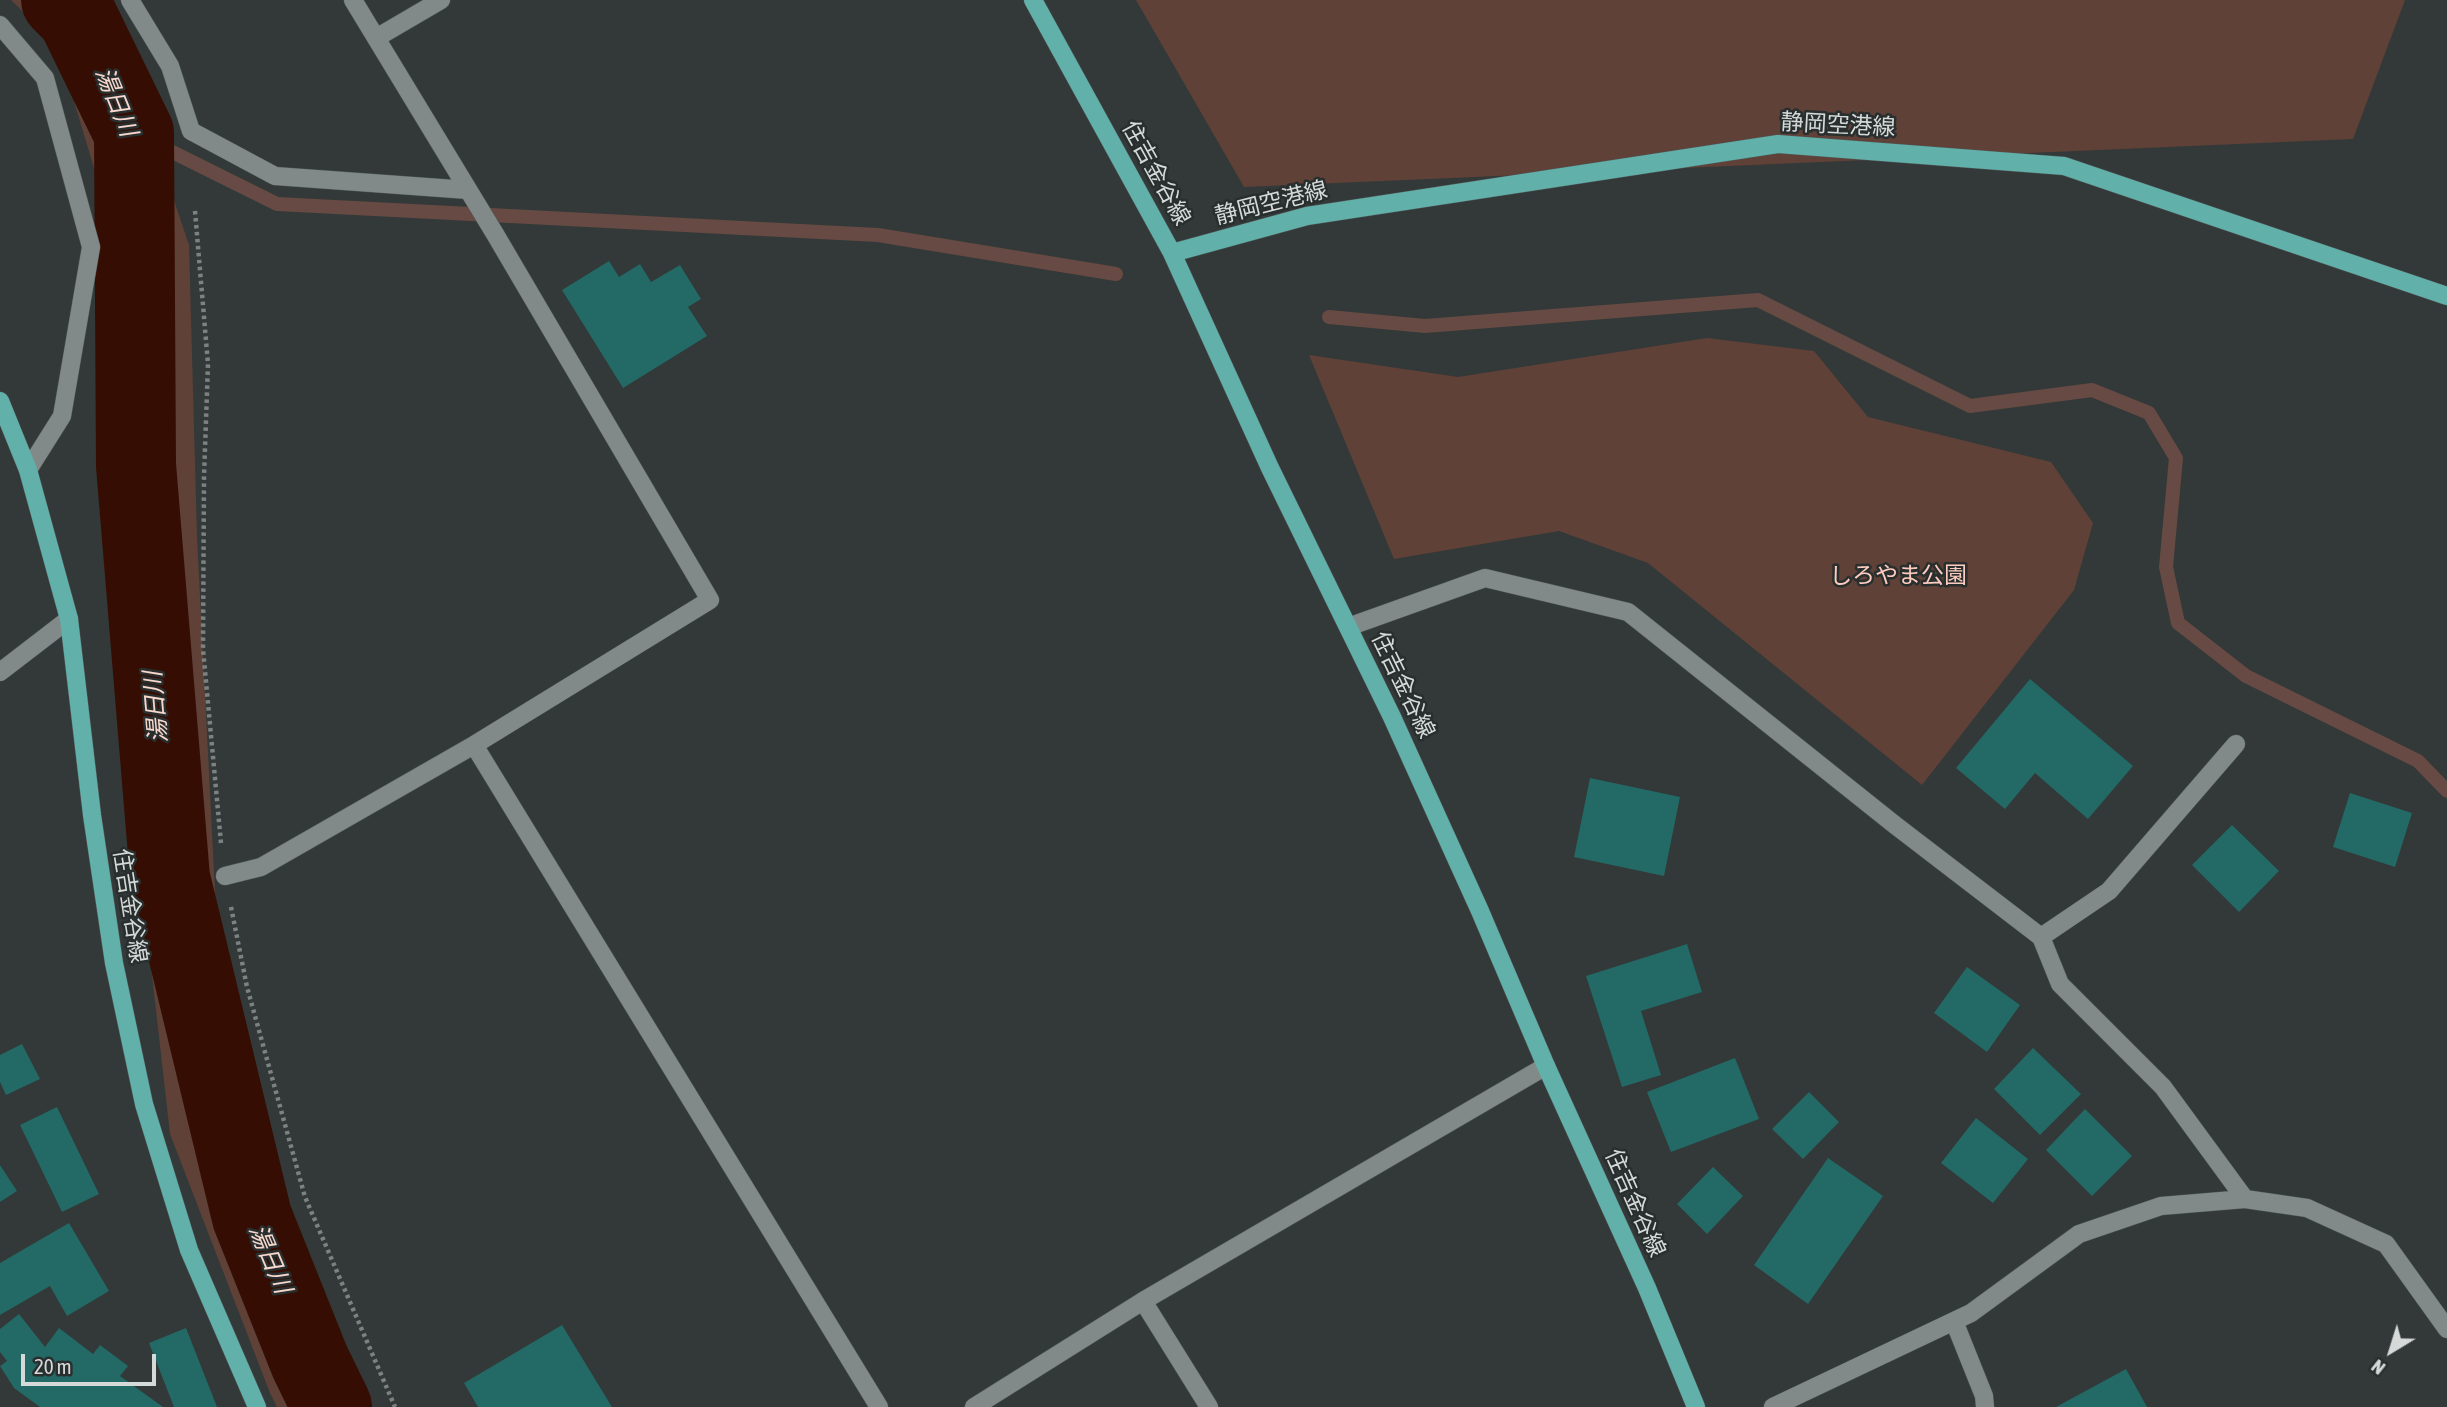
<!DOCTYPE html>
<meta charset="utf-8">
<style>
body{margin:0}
#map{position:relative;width:2447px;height:1407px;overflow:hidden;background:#323938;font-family:"Asap Condensed",sans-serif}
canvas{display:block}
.north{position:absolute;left:2356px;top:1316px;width:70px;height:70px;-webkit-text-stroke:5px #282f2e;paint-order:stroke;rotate:218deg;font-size:19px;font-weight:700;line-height:28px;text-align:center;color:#d5dad9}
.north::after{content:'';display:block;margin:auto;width:24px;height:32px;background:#d5dad9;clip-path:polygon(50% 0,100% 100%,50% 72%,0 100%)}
.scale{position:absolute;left:21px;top:1354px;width:135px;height:32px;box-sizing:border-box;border:4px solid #d5dad9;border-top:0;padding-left:9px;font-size:21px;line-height:24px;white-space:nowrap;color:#d5dad9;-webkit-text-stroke:5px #282f2e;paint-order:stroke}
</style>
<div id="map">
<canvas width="2447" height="1407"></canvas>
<div class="north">N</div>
<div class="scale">20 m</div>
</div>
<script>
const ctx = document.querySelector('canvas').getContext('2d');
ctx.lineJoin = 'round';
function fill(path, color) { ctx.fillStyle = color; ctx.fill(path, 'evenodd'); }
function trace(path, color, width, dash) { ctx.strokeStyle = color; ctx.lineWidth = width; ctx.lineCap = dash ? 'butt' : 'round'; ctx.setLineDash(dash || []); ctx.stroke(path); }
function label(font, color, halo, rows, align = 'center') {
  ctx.font = font + ' "Asap Condensed","Noto Sans JP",sans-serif'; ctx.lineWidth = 5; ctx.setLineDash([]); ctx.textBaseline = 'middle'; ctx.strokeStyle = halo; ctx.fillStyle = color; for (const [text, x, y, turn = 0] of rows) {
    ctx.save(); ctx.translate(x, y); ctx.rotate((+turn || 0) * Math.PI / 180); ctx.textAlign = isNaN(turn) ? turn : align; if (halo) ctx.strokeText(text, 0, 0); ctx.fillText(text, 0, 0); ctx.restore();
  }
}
fill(new Path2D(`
 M11 0H107L189 245 197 537 216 911 271 1177 364 1407H277L270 1393 170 1134 131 789 116 241 57 45Z
 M1136 0H2405L2353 139 1244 187Z
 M1707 338 1814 351 1868 417 2051 462 2093 523 2074 590 1922 785 1648 563 1559 531 1394 559 1309 355 1458 377Z`), '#5f4138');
trace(new Path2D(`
 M134 133 277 204 878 235 1116 274
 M1329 317 1425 326 1758 300 1970 406 2092 390 2149 413 2176 458 2166 567 2178 623 2246 676 2418 761 2447 791`), '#664a43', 14);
trace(new Path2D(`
 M61 0 77 16 134 133 136 465 170 878 252 1217 310 1362 332 1407`), '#360d03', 80);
fill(new Path2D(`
 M609 261 619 277 640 264 651 282 680 265 701 299 688 307 707 336 623 388 562 290Z
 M2030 679 2133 766 2088 819 2035 773 2005 809 1956 768Z
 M1590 778 1680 797 1664 876 1574 857Z
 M2350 793 2412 813 2395 867 2333 847Z
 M2232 825 2279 871 2239 912 2192 865Z
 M1687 944 1702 992 1641 1011 1661 1075 1622 1087 1586 976Z
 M1967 967 2020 1005 1987 1052 1934 1013Z
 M22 1044 40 1079 6 1095 0 1082V1055Z
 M2033 1048 2081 1094 2040 1135 1994 1089Z
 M1735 1058 1759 1119 1671 1152 1647 1092Z
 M1809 1092 1839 1122 1803 1159 1772 1129Z
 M57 1107 99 1194 62 1212 20 1125Z
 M2085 1109 2132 1156 2092 1196 2046 1150Z
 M1976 1118 2028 1159 1993 1203 1941 1163Z
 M1828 1158 1883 1196 1808 1304 1754 1265Z
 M0 1165 17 1191 0 1202Z
 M1713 1167 1743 1196 1707 1234 1677 1204Z
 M69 1223 109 1291 67 1316 50 1286 0 1315V1263Z
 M19 1314 45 1347 59 1328 93 1354 100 1345 128 1366 120 1376 163 1407H40L14 1388 0 1366 7 1361 0 1352V1329Z
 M562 1325 612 1407H478L464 1383Z
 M186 1328 217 1407H174L149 1343Z
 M2126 1369 2147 1407H2056Z`), '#236965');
const minor = new Path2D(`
 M130 0 170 66 191 131 275 176 468 190
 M353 0 495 234 710 600 474 745 879 1407
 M0 25 45 78 91 247 62 416 28 470
 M376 38 441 0
 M1348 627 1485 578 1628 612 1895 825 2041 937 2109 891 2236 744
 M0 672 69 619
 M225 876 261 867 474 745
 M2041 937 2060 984 2163 1087 2245 1199
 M1143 1301 1209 1407
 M1954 1321 1984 1396 1985 1407
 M974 1407 1143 1301 1546 1066
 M1773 1407 1971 1313 2079 1234 2161 1206 2245 1199 2307 1208 2386 1244 2447 1329`);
const major = new Path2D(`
 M1033 0 1172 253 1270 468 1392 717 1480 911 1546 1066 1647 1288 1696 1407
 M1172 253 1307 216 1778 144 2064 166 2447 296
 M0 401 28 470 69 619 92 815 114 963 144 1104 189 1250 257 1407`);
trace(minor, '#515858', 19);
trace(major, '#515858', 19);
trace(new Path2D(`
 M195 211 208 364 204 477 203 649 221 843
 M231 907 247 987 305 1197 395 1407`), '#7c8281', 4.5, [3.5, 3.5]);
trace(minor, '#818a89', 18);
trace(major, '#61b0aa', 18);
label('23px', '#d5dad9', '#282f2e', [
 ["静岡空港線",1838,125,3],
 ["住吉金谷線",1156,173,61],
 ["静岡空港線",1271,203,-14],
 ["住吉金谷線",1403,685,64],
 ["住吉金谷線",130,906,81],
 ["住吉金谷線",1635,1203,66]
]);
label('23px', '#feccbe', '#282f2e', [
 ["しろやま公園",1898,576]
]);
label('italic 24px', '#f8d7cd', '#282f2e', [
 ["湯日川",116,102,68],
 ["湯日川",156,707,-95],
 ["湯日川",270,1259,67]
]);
</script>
